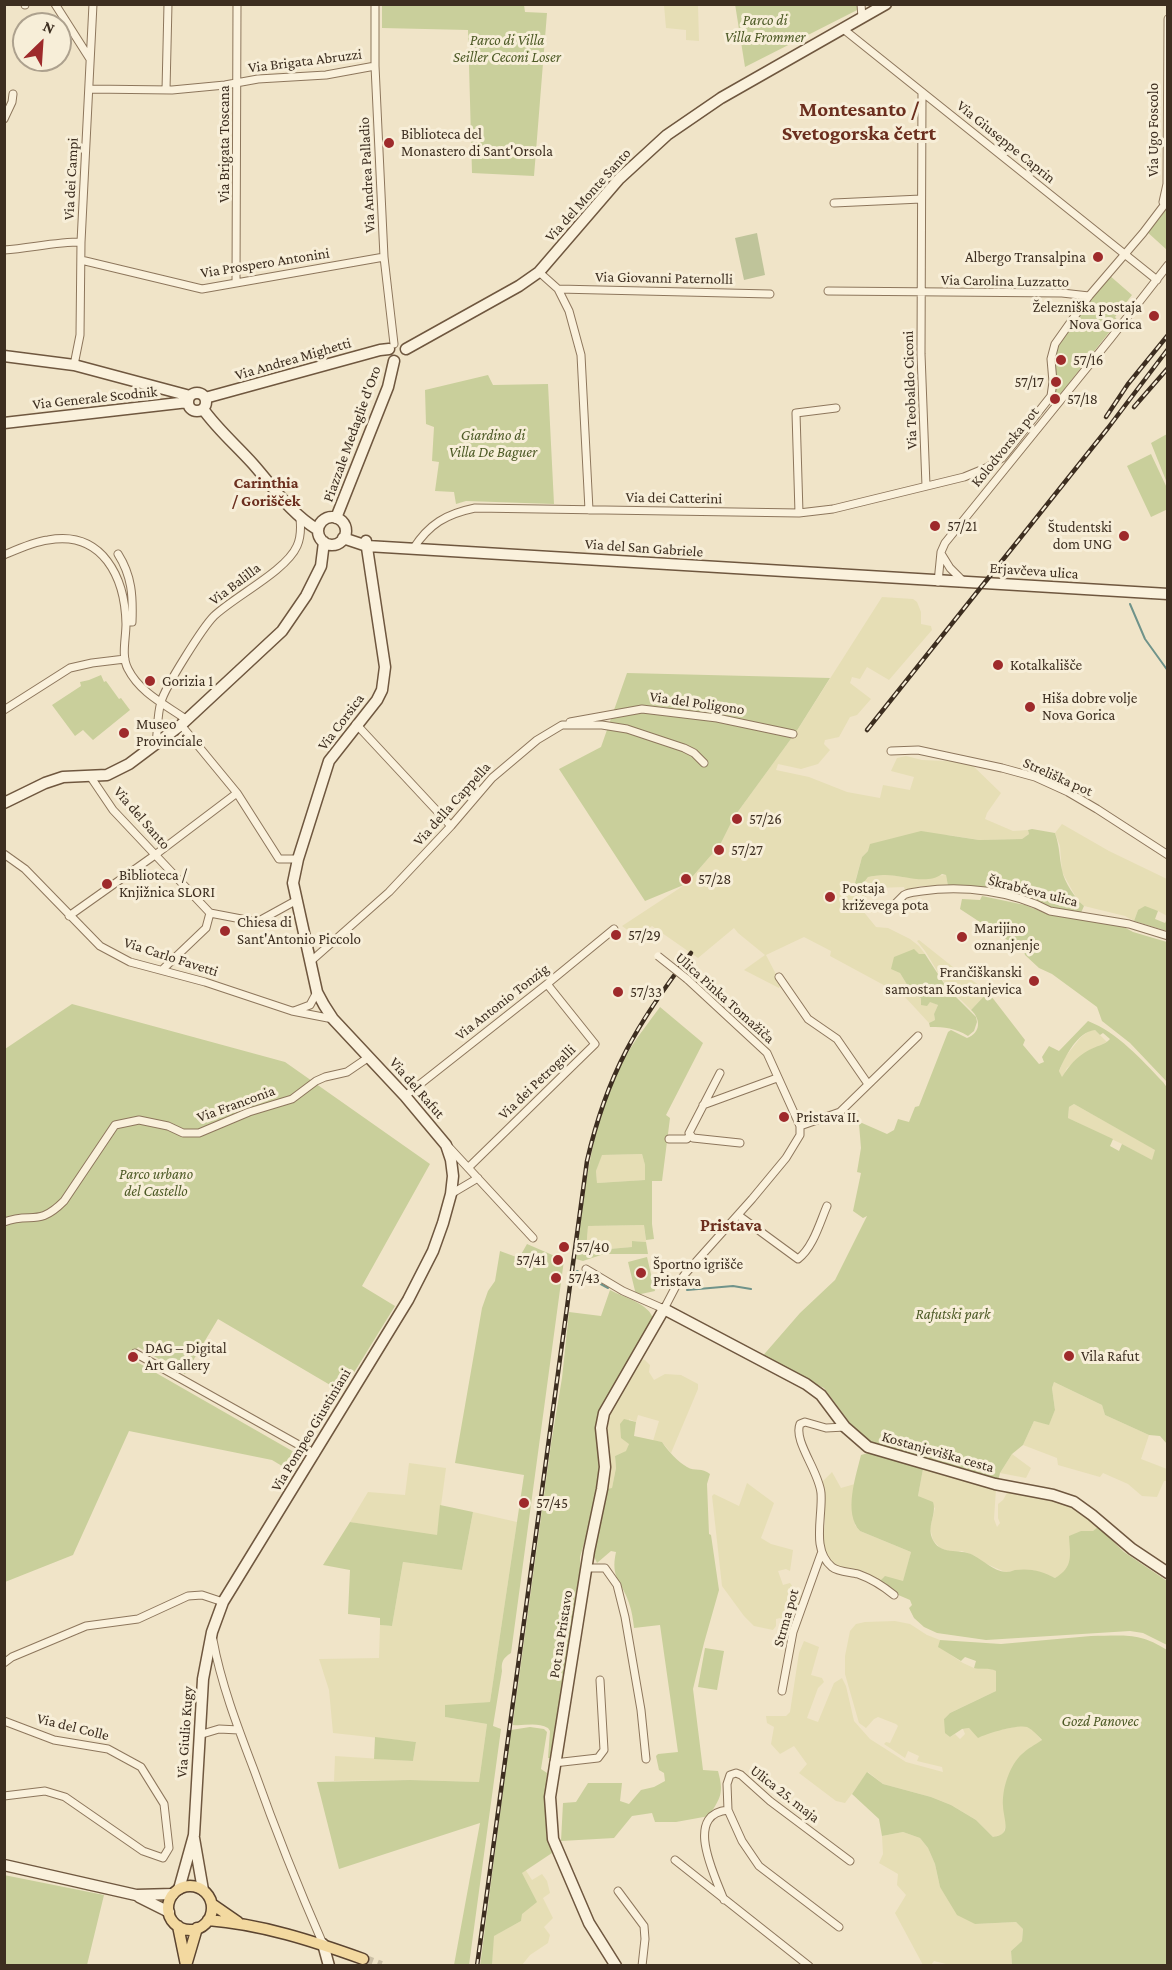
<!DOCTYPE html>
<meta charset="utf-8">
<style>
body{margin:0}
#map{position:relative;width:1172px;height:1970px;overflow:hidden;background:#f0e4c8;font-family:"Crimson Pro",serif}
canvas{display:block}
.frame{position:absolute;inset:0;border:6px solid #3d2e20;pointer-events:none}
.north{position:absolute;left:12px;top:12px;width:60px;height:60px;box-sizing:border-box;background:#f7eed8;border:2px solid #ada18e;border-radius:50%;rotate:25deg;font-size:16px;font-weight:700;line-height:24px;text-align:center;color:#3d2e20}
.north::after{content:'';display:block;margin:auto;width:21px;height:27px;background:#9e2a2b;clip-path:polygon(50% 0,100% 100%,50% 72%,0 100%)}
</style>
<div id="map">
<canvas width="1172" height="1970"></canvas>
<div class="frame"></div>
<div class="north">N</div>
</div>
<script>
const ctx = document.querySelector('canvas').getContext('2d');
ctx.lineJoin = 'round';
function fill(path, color) { ctx.fillStyle = color; ctx.fill(path, 'evenodd'); }
function trace(path, color, width, dash) { ctx.strokeStyle = color; ctx.lineWidth = width; ctx.lineCap = dash ? 'butt' : 'round'; ctx.setLineDash(dash || []); ctx.stroke(path); }
function label(font, color, halo, rows, align = 'center') {
  ctx.font = font + ' "Crimson Pro",serif'; ctx.lineWidth = 6; ctx.setLineDash([]); ctx.textBaseline = 'middle'; ctx.strokeStyle = halo; ctx.fillStyle = color; for (const [text, x, y, turn = 0] of rows) {
    ctx.save(); ctx.translate(x, y); ctx.rotate((+turn || 0) * Math.PI / 180); ctx.textAlign = isNaN(turn) ? turn : align; if (halo) ctx.strokeText(text, 0, 0); ctx.fillText(text, 0, 0); ctx.restore();
  }
}
fill(new Path2D(`
 M664 5H698L699 41 686 40V30L666 28Z
 M882 597 913 599 917 602 921 612V624L931 626 932 630 889 680 867 667 860 679 852 677 850 683 871 699 857 715 850 717 839 737 825 740 824 744 830 750 818 764 801 769 778 764 776 770 809 777 847 792 880 798 883 785 910 790 914 777 891 771 897 758 906 756 922 760 969 762 1001 793 987 813 985 819 1013 831 1028 830 1029 834 1022 839 979 840 948 835 868 851 862 857 855 882 868 877 885 874 909 878 946 875 948 886H920L905 891 904 887 878 888 871 889 864 900 863 911 876 927 888 928 910 939 919 946 925 954H919L900 973 912 993 938 1005 934 1014 935 1020 929 1023 904 996 830 956 831 951 804 937 766 955 781 984 779 988 744 970 765 955 738 933 734 928 698 958 652 926 637 937 622 926 686 884 720 845 734 817 796 732Z
 M1062 824 1109 851 1167 879V916L1158 911 1138 910 1134 921 1125 916 1084 906 1077 899 1062 872 1060 846 1055 833Z
 M919 940 953 967 986 990 988 992 971 1010 945 984 925 951 917 941Z
 M1095 1030 1107 1042 1088 1051 1067 1068 1062 1078 1059 1071 1065 1057 1081 1037 1089 1031Z
 M1074 1104 1156 1150 1152 1161 1122 1144 1068 1118 1069 1107Z
 M642 1154 645 1165 646 1180 597 1183 596 1171 601 1155Z
 M644 1225 646 1242 632 1241V1247L586 1251 588 1226Z
 M639 1359 645 1360 650 1365 649 1372 654 1380 665 1374 681 1375 698 1384V1389L671 1453 662 1442 653 1441 659 1421 638 1415 636 1422 629 1419V1444L627 1451 615 1456 616 1468 612 1488 606 1489 605 1433 610 1408Z
 M1054 1382 1102 1405 1105 1415 1149 1435 1141 1459 1167 1469V1481H1164L1157 1497 1142 1496 1128 1484 1103 1473 1100 1477 1058 1465 1057 1458 1023 1445 1034 1421 1049 1424 1055 1410 1052 1388Z
 M1012 1454 1031 1468 1026 1478 1000 1473Z
 M409 1463 446 1468 437 1536 350 1522 368 1492 405 1495Z
 M923 1469 996 1489 994 1519 997 1527 1000 1523 998 1518V1504L1003 1500 1008 1491 1066 1504 1081 1510 1099 1528 1093 1531H1081L1071 1562 1064 1573 1055 1578 1032 1570 1005 1572 980 1561 975 1556 962 1551 951 1552 940 1548 933 1540 930 1528 935 1508 918 1496Z
 M832 1472 841 1488 855 1484 852 1507 855 1525 860 1531 911 1552 903 1582H879L837 1566 826 1559 823 1547 825 1520 821 1483Z
 M747 1483 774 1503 761 1538 771 1544 793 1550 790 1571 786 1569 778 1571 783 1585 790 1583 801 1598 793 1620 787 1626 780 1618 776 1619V1626L773 1630 754 1626 744 1616 722 1586 712 1496 714 1494 739 1506Z
 M473 1512 517 1522 490 1702 445 1706V1717L487 1724 479 1782 410 1780 334 1781 335 1756 413 1761 416 1742 333 1733 329 1690 319 1659 379 1658 380 1625 392 1626 403 1562 462 1570Z
 M895 1621 910 1624 927 1635 940 1640 939 1647 963 1663 974 1668 980 1669 988 1667 996 1671V1691L950 1713 944 1719 950 1737 955 1734 960 1739 965 1734 963 1729 969 1728 979 1737 989 1732 1024 1725 1033 1730 1042 1741 1023 1753 1004 1832 1001 1835 993 1837 976 1820 951 1805 931 1797 883 1784 868 1772 845 1803 836 1801 799 1773 807 1764 794 1746 780 1754 771 1744 774 1727 767 1723 766 1716H786L790 1712 799 1653 804 1641 819 1647 811 1675 822 1678 824 1682 818 1688 807 1718 818 1722 834 1683 842 1678 846 1686 854 1721 870 1739 906 1762 943 1772 942 1767 917 1761 919 1756 908 1751 905 1758 884 1744 886 1742 890 1743 898 1726 896 1724 878 1717 874 1719 866 1728 859 1723 845 1674V1656L850 1631 856 1624 865 1622Z
 M903 1832 920 1838 928 1848 935 1864 940 1887 975 1924 1016 1922 1023 1929 1022 1941 1011 1951 1012 1965H950L934 1961 931 1965H923L895 1913 906 1895 897 1885 898 1874 879 1863 883 1854 882 1836Z
 M525 1869 532 1880 542 1874 547 1881 550 1893 543 1898 553 1918 544 1927 550 1935 548 1943 530 1955 522 1965 492 1966 493 1936 521 1921 522 1873Z`), '#e6deb5');
fill(new Path2D(`
 M735 4 867 5 745 67Z
 M382 5H524L525 12 547 13 534 176 472 173 468 30 382 28Z
 M1167 204V250L1145 230Z
 M1109 275 1132 295 1115 317 1118 321 1058 397 1052 395 1056 345Z
 M488 375 493 385 548 384 554 504 466 501 456 504 454 492 435 491 439 462 432 461 434 427 426 424 425 390Z
 M1167 434V483L1151 443Z
 M1151 454 1167 488 1168 509 1151 517 1127 466Z
 M627 673 830 678 796 732 734 817 720 845 686 884 645 901 559 769 601 747Z
 M101 675 104 682 106 681 119 699 121 698 130 710 93 740 83 730 75 736 52 705 81 686 80 682 89 680Z
 M1032 829 1055 833C1060 848 1059 856 1062 870 1064 882 1075 898 1084 906L1080 915 978 887 948 886 946 875 942 874C926 886 902 874 883 875 879 875 873 876 868 877L860 887 855 883 862 857 868 851 870 844 921 831 979 840 1022 839 1029 834 1028 830Z
 M982 896 1025 905 1047 914 1120 925 1133 932 1167 942V1082L1130 1043 1102 1021 1097 1007 1052 974 1039 968 1025 955 1024 951 1034 937 1031 936 1021 949 960 909 962 899 980 900Z
 M1145 906 1158 911 1155 919 1165 923 1167 919V931L1134 921 1138 910Z
 M914 949 919 954H925L947 988 976 1017 977 1022 974 1031 968 1036C955 1028 945 1027 930 1027L929 1023 935 1020 934 1014 938 1005 930 1002 927 1006 921 1005V998L912 993 900 973 891 969 894 957Z
 M988 992 1025 1040 1023 1045 1039 1064 1044 1062 1042 1057 1049 1046 1059 1051 1088 1021C1118 1033 1141 1059 1163 1082L1168 1089 1167 1444 1160 1436 1149 1435 1105 1415 1102 1405 1054 1382 1052 1388 1055 1410 1049 1425 1034 1421 1023 1445 1012 1454 1000 1473 998 1481 868 1447 824 1388 760 1359 800 1313 835 1280 867 1216 863 1218 853 1211 861 1173 857 1172 861 1148 859 1124 862 1123 887 1134 894 1130 898 1119 909 1122 915 1107 919 1106 948 1032 951 1030 967 1038C981 1033 981 1019 971 1010ZM1095 1030 1100 1035 1103 1033 1110 1039C1105 1045 1096 1046 1089 1050 1076 1057 1069 1066 1062 1077L1059 1071C1065 1057 1077 1032 1095 1030ZM1074 1104 1155 1150 1152 1160 1122 1144 1119 1151 1110 1146 1113 1139 1068 1118 1069 1107Z
 M72 1004 285 1062 430 1164 362 1286 395 1306 342 1392 218 1319 185 1374 138 1347 130 1358 301 1456 292 1472 272 1460 129 1431 73 1555 5 1582V1049Z
 M660 1007 703 1043 666 1115 670 1118 662 1181H652V1224L654 1239 646 1240 644 1225 588 1226 586 1251 632 1247V1241L646 1242 648 1254H604L583 1261 576 1259C585 1187 592 1111 630 1049 639 1034 650 1021 660 1007ZM642 1154 645 1165V1180L597 1183 596 1171 602 1155Z
 M527 1244 564 1260 511 1653C503 1658 501 1662 502 1671L493 1726 501 1729 469 1965H454L480 1823 339 1869 317 1782 410 1780 479 1782 487 1724 445 1717V1705L490 1702 524 1475 455 1463 482 1308 488 1291 495 1281 500 1251 519 1258Z
 M647 1257 655 1291 636 1295 628 1262Z
 M610 1290C623 1297 650 1304 653 1319L605 1402 601 1466 596 1503 580 1557V1574L551 1758H548L550 1731 548 1728C537 1722 525 1726 513 1725L514 1714 551 1444 562 1378 569 1312 601 1316Z
 M624 1419 636 1422 634 1436 662 1442C668 1451 678 1462 687 1467 695 1472 702 1467 710 1474L707 1484 709 1534 711 1535 719 1590 704 1643 693 1689 703 1770 718 1771C724 1793 721 1797 709 1816L676 1822H655L652 1813 632 1816 614 1838 561 1841 563 1803 576 1802 588 1783H622L620 1801 629 1804 641 1790 654 1787 665 1781 664 1773 659 1770 656 1756 658 1754 678 1752 660 1625 634 1628C633 1620 632 1611 629 1603 622 1581 610 1579 616 1552L611 1551 597 1563 593 1554 606 1489 612 1488 616 1468 615 1456 626 1451 629 1444 621 1438 620 1424Z
 M868 1453 923 1469 918 1496 933 1502C937 1514 927 1525 932 1538 939 1556 959 1548 973 1555 983 1560 993 1571 1006 1572 1009 1572 1012 1571 1015 1570 1030 1568 1043 1571 1055 1578 1074 1567 1070 1555 1069 1536L1081 1531H1093L1098 1527 1124 1552 1167 1581V1645L1143 1633 1130 1631 986 1640 937 1633 924 1627 914 1618 909 1608 912 1605 910 1600 896 1594 879 1582 885 1576 903 1581 911 1552 860 1531C843 1513 856 1476 861 1455Z
 M440 1505 473 1512 462 1570 403 1562 392 1626 380 1625V1618L348 1614 350 1570 323 1565 350 1522 437 1535Z
 M1091 1636C1124 1636 1138 1632 1167 1650V1965H1012L1011 1951 1022 1941 1023 1929 1016 1922 975 1924 957 1915 940 1887 935 1864 928 1848 920 1838 903 1832 882 1836 879 1819 852 1794 867 1772 883 1784 931 1797 951 1805 976 1820 993 1837C998 1836 1003 1835 1005 1830 1007 1824 1003 1813 1003 1806 1002 1789 1009 1766 1022 1754 1028 1748 1035 1745 1042 1740 1037 1735 1033 1730 1027 1727 1019 1724 987 1733 978 1738L969 1728 962 1729 950 1737 945 1733 944 1719 950 1713 996 1691V1671C988 1667 982 1670 974 1668L976 1661 965 1657 961 1661 938 1647 940 1640 1001 1644Z
 M705 1648 724 1651 717 1690 698 1687Z
 M530 1727 544 1729 547 1732 541 1769 547 1773C545 1800 545 1826 552 1853L522 1873 537 1902 522 1914 521 1921 494 1936 492 1965 480 1966 511 1730Z
 M375 1737 416 1742 413 1761 374 1759Z
 M4 1875 104 1895 87 1965H5Z`), '#c9cf9b');
fill(new Path2D(`
 M757 233 765 275 744 280 735 238Z`), '#bfc49a');
trace(new Path2D(`
 M1130 604 1145 639 1168 671
 M577 1271 608 1288
 M687 1290 733 1286 751 1289`), '#6f938a', 2);
trace(new Path2D(`
 M363 1959 381 1966`), '#ccc0a6', 10, [10, 5]);
const street = new Path2D(`
 M55 4 90 59
 M375 4V66L384 257 394 344
 M861 4 862 18
 M25 5V4
 M842 28 1157 280
 M89 89 172 90 225 85 258 79 326 75 375 66
 M166 90 168 4
 M922 92 921 354 926 486
 M4 119 12 102 13 94
 M1163 202 1167 184 1168 19
 M834 203 921 199
 M4 250C31 248 55 242 81 242
 M81 260 202 289 384 257
 M539 272 558 289 569 311 581 355 589 510
 M236 283 237 4
 M558 289 770 294
 M828 291 1062 293 1089 296
 M74 365 80 335 81 242 93 4
 M799 513 796 413 836 408
 M413 549C429 524 446 514 475 508L799 513 833 509 964 477 986 468 1002 458 1051 396 1053 382 1051 359 1055 344 1089 296 1143 233 1168 200
 M118 554C132 576 133 596 132 622H126
 M4 555C18 549 33 542 48 540 103 530 125 578 126 624 126 639 121 656 128 669 140 693 166 705 187 720
 M942 555 950 568 963 581
 M938 582 941 552 945 543 1111 338 1168 265
 M4 710 70 668 92 663 125 659
 M570 722 642 709 717 718 793 734
 M356 724 451 826
 M181 725 237 793 279 859H298
 M156 743C158 730 157 715 161 702 165 687 203 627 214 616 235 596 286 571 297 546 301 537 301 528 300 519
 M891 751 918 750 1002 768 1035 777 1068 792 1097 809 1168 855
 M90 776 113 810 210 913 257 922 297 900
 M4 854 25 869 100 946 130 962 205 982 292 1011 333 1019
 M894 905C897 902 901 898 904 895 909 892 917 892 922 891 963 885 1013 891 1050 911L1129 924 1168 936
 M69 916 155 855 237 793
 M310 962 389 892 451 826 492 778 537 740 562 725H602L627 729 684 748 694 753 704 763
 M162 970 206 928 210 913
 M779 977 808 1019 837 1039 868 1084
 M294 1011 310 1005 317 992
 M720 1073 689 1133 693 1138 740 1143
 M405 1096 547 984 614 929
 M703 1105 777 1078
 M800 1126 840 1112 918 1036
 M669 1139H687L690 1135
 M447 1145 533 1238
 M469 1167 595 1044 547 984
 M451 1194 478 1178
 M738 1215 798 1259C813 1248 820 1222 827 1206
 M4 1222C32 1211 37 1228 64 1201L115 1125 139 1120 168 1126 183 1133H199L249 1112 292 1099 316 1081 325 1077 347 1072 369 1057
 M586 1269 623 1291 664 1309 676 1286 685 1274 752 1199 786 1158 800 1135V1126L767 1053 687 979
 M135 1353 315 1454
 M845 1427 826 1428 805 1422 800 1424C793 1441 819 1471 821 1493 823 1516 811 1550 832 1567 838 1572 851 1572 858 1574 872 1579 883 1586 894 1595
 M587 1568H605L617 1585 625 1617 641 1710 646 1759
 M213 1640C221 1684 238 1728 254 1770 275 1829 298 1887 323 1944
 M4 1663 12 1657 86 1626 138 1619 188 1596 202 1595 223 1602
 M782 1691 793 1632 821 1554
 M4 1721 54 1740 108 1749 141 1767 164 1804 169 1848 163 1858 143 1851 65 1797 45 1791 4 1796
 M199 1735 219 1729 239 1730
 M554 1763 598 1758 604 1750 600 1680
 M728 1810 727 1784 730 1775 736 1773 741 1775 770 1801 850 1861
 M675 1860 809 1966
 M618 1891 644 1926 645 1939 642 1966
 M724 1900C715 1876 683 1814 728 1810L742 1841 759 1866 839 1927`);
const secondary = new Path2D(`
 M406 349 519 286 539 272 619 179 667 135 721 98 886 4
 M4 356 74 365 190 396
 M188 402a9 9 0 1 1 18 0a9 9 0 1 1-18 0Z
 M205 398 380 350 389 349
 M203 409C218 430 236 445 253 464 275 489 289 512 318 530
 M4 423 188 402
 M318 531a14 14 0 1 1 28 0a14 14 0 1 1-28 0Z
 M336 518 388 387 394 361
 M343 538 367 546 1168 594
 M4 803 45 783 63 777 107 775 129 764 181 725 282 631 306 596 321 566 324 542
 M194 1838 203 1890
 M4 1865 136 1895 173 1894
 M179 1889 194 1835 203 1679 212 1632 223 1602 408 1300 433 1251 443 1223 451 1194 453 1176 451 1160 446 1145 405 1096 333 1019 324 1005 317 992 293 883 298 859 329 761 377 700 382 690 385 667 366 541
 M139 1897 169 1912
 M323 1944 329 1966
 M616 1966 589 1923 553 1839 550 1797 589 1551 602 1489 605 1467 601 1428 604 1413 664 1309 806 1384 821 1395 845 1427 868 1447 995 1484 1053 1495 1074 1502 1092 1515 1132 1549 1168 1573`);
const primary = new Path2D(`
 M168 1908a22 22 0 1 1 44 0a22 22 0 1 1-44 0Z
 M212 1904 238 1922
 M208 1920C261 1924 313 1941 363 1959
 M178 1926 186 1965
 M187 1962 197 1928`);
trace(street, '#8d765c', 9);
trace(secondary, '#6f573f', 13);
trace(primary, '#5b4430', 13);
trace(street, '#faf1dc', 7);
trace(secondary, '#faf1dc', 10);
trace(primary, '#f3d9a0', 10);
const rail = new Path2D(`
 M1134 407 1168 368
 M1106 417 1128 384 1168 335
 M867 730 1108 428 1168 349
 M477 1966 587 1161C607 1074 637 1023 691 953`);
trace(rail, '#3d2e20', 4.5);
trace(rail, '#f7eed8', 2, [7]);
const streetBridge = new Path2D(`
 M658 956 687 979`);
trace(streetBridge, '#8d765c', 9, []);
trace(streetBridge, '#faf1dc', 7);
for (const [x, y, r, color] of [
 [389,143,6,"#9e2a2b"],
 [1098,257,6,"#9e2a2b"],
 [1154,316,6,"#9e2a2b"],
 [1061,360,6,"#9e2a2b"],
 [1056,382,6,"#9e2a2b"],
 [1055,399,6,"#9e2a2b"],
 [935,526,6,"#9e2a2b"],
 [1124,536,6,"#9e2a2b"],
 [998,665,6,"#9e2a2b"],
 [150,681,6,"#9e2a2b"],
 [1030,707,6,"#9e2a2b"],
 [124,733,6,"#9e2a2b"],
 [737,819,6,"#9e2a2b"],
 [719,850,6,"#9e2a2b"],
 [686,879,6,"#9e2a2b"],
 [107,884,6,"#9e2a2b"],
 [830,897,6,"#9e2a2b"],
 [225,931,6,"#9e2a2b"],
 [616,935,6,"#9e2a2b"],
 [962,937,6,"#9e2a2b"],
 [1034,981,6,"#9e2a2b"],
 [618,992,6,"#9e2a2b"],
 [784,1117,6,"#9e2a2b"],
 [564,1247,6,"#9e2a2b"],
 [558,1260,6,"#9e2a2b"],
 [641,1273,6,"#9e2a2b"],
 [556,1278,6,"#9e2a2b"],
 [1069,1356,6,"#9e2a2b"],
 [133,1357,6,"#9e2a2b"],
 [524,1503,6,"#9e2a2b"]
]) { const dot = new Path2D(); dot.arc(x, y, r, 0, 2 * Math.PI); ctx.fillStyle = color; ctx.fill(dot); trace(dot, '#f7eed8', 2); }
label('italic 15px', '#4d5a26', '#f7eed8', [
 ["Parco di",765,20],
 ["Villa Frommer",765,37],
 ["Parco di Villa",507,40],
 ["Seiller Ceconi Loser",507,57],
 ["Giardino di",493,435],
 ["Villa De Baguer",493,452],
 ["Parco urbano",156,1174],
 ["del Castello",156,1191],
 ["Rafutski park",953,1314],
 ["Gozd Panovec",1100,1721]
]);
label('15px', '#3d2e20', '#f7eed8', [
 ["Via Brigata Abruzzi",305,61,-7],
 ["Via Ugo Foscolo",1153,130,-90],
 ["Via Giuseppe Caprin",1006,142,39],
 ["Via Brigata Toscana",224,144,-90],
 ["Via Andrea Palladio",367,175,-93],
 ["Via dei Campi",71,179,-87],
 ["Via del Monte Santo",588,195,-48],
 ["Via Prospero Antonini",265,263,-9],
 ["Via Giovanni Paternolli",664,278,1],
 ["Via Carolina Luzzatto",1005,281,1],
 ["Via Andrea Mighetti",293,359,-16],
 ["Via Teobaldo Ciconi",910,390,-92],
 ["Via Generale Scodnik",95,398,-6],
 ["Piazzale Medaglie d'Oro",352,434,-70],
 ["Kolodvorska pot",1005,447,-51],
 ["Via dei Catterini",674,498,1],
 ["Via del San Gabriele",644,548,4],
 ["Erjavčeva ulica",1034,571,4],
 ["Via Balilla",235,584,-37],
 ["Via del Poligono",697,703,8],
 ["Via Corsica",341,722,-53],
 ["Streliška pot",1058,777,24],
 ["Via della Cappella",452,804,-48],
 ["Via del Santo",142,818,49],
 ["Škrabčeva ulica",1033,891,14],
 ["Via Carlo Favetti",171,957,18],
 ["Ulica Pinka Tomažiča",725,998,42],
 ["Via Antonio Tonzig",502,1002,-38],
 ["Via dei Petrogalli",537,1082,-44],
 ["Via del Rafut",417,1088,49],
 ["Via Franconia",236,1104,-20],
 ["Via Pompeo Giustiniani",311,1430,-59],
 ["Kostanjeviška cesta",938,1452,16],
 ["Strma pot",786,1618,-74],
 ["Pot na Pristavo",561,1634,-81],
 ["Via del Colle",73,1727,14],
 ["Via Giulio Kugy",185,1732,-86],
 ["Ulica 25. maja",785,1794,38]
]);
label('15px', '#3d2e20', '#f7eed8', [
 ["Biblioteca del",401,134],
 ["Monastero di Sant'Orsola",401,151],
 ["Albergo Transalpina",1086,257,"right"],
 ["Železniška postaja",1142,307,"right"],
 ["Nova Gorica",1142,324,"right"],
 ["57/16",1073,360],
 ["57/17",1044,382,"right"],
 ["57/18",1067,399],
 ["57/21",947,526],
 ["Študentski",1112,527,"right"],
 ["dom UNG",1112,544,"right"],
 ["Kotalkališče",1010,665],
 ["Gorizia 1",162,681],
 ["Hiša dobre volje",1042,698],
 ["Nova Gorica",1042,715],
 ["Museo",136,724],
 ["Provinciale",136,741],
 ["57/26",749,819],
 ["57/27",731,850],
 ["Biblioteca /",119,875],
 ["Knjižnica SLORI",119,892],
 ["57/28",698,879],
 ["Postaja",842,888],
 ["križevega pota",842,905],
 ["Chiesa di",237,922],
 ["Sant'Antonio Piccolo",237,939],
 ["Marijino",974,928],
 ["oznanjenje",974,945],
 ["57/29",628,935],
 ["Frančiškanski",1022,972,"right"],
 ["samostan Kostanjevica",1022,989,"right"],
 ["57/33",630,992],
 ["Pristava II.",796,1117],
 ["57/40",576,1247],
 ["57/41",546,1260,"right"],
 ["Športno igrišče",653,1264],
 ["Pristava",653,1281],
 ["57/43",568,1278],
 ["DAG – Digital",145,1348],
 ["Art Gallery",145,1365],
 ["Vila Rafut",1081,1356],
 ["57/45",536,1503]
], 'left');
label('bold 16px', '#6b2e1e', '#f7eed8', [
 ["Carinthia",266,483],
 ["/ Gorišček",266,501]
]);
label('bold 18px', '#6b2e1e', '#f7eed8', [
 ["Pristava",731,1225]
]);
label('bold 21px', '#6b2e1e', '#f7eed8', [
 ["Montesanto /",859,110],
 ["Svetogorska četrt",859,134]
]);
</script>
